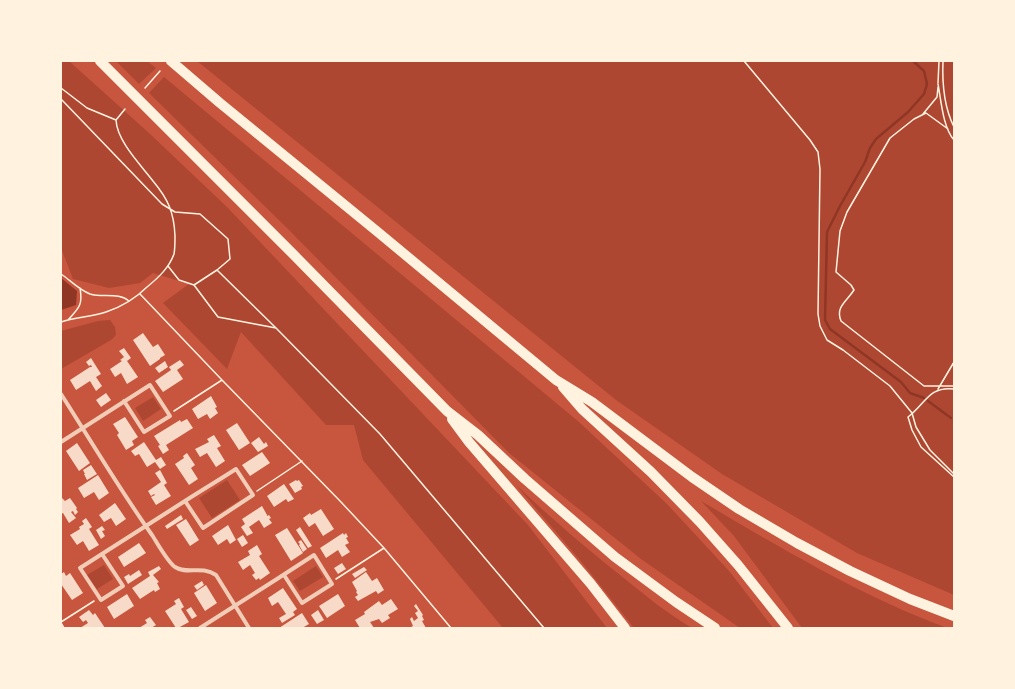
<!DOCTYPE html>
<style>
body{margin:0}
#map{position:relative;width:1015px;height:689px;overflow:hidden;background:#c8553d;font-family:Rubik,sans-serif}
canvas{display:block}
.frame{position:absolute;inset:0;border:62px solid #fff3e0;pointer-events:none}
</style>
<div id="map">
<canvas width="1015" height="689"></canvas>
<div class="frame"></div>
</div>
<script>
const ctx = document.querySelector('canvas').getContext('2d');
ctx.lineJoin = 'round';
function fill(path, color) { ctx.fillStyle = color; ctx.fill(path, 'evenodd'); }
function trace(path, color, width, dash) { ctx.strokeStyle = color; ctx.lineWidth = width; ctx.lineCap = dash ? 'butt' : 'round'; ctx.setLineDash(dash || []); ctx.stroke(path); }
fill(new Path2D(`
 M61 61H69L149 133 227 207 528 525 607 628H503L363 460 354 425H326L241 332 227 369 163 303 189 284 153 273 140 283 109 288 73 279 61 248 62 213 61 206Z
 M116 61H147L156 68 139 84Z
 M197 61H954V595L857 553 722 474 616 400Z
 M164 77 579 422 667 504 730 572 773 628H740L641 559 509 453 286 227 149 93Z
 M110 320 115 327 116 335 111 340 61 369V331L98 321Z
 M153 397 161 409 143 421 135 408Z
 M227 480 240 500 212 518 199 498Z
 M516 485C551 518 587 549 625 579 646 596 668 614 692 628H634L584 565Z
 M701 501C781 548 861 596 947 628H802L734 536Z
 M104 565 113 579 97 589 87 575Z
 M316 566 323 577 300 591 293 581Z`), '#ae4732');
fill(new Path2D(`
 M61 278 77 291 76 305 61 310Z`), '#8f3625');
trace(new Path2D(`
 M913 61 924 71 927 84 924 94 908 112 876 139 870 148 865 162 840 206 827 232 825 320 830 329 901 382 910 393 924 398
 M928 401 951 418`), '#8f3625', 2.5);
fill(new Path2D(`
 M143 333 153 347 158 344 165 355 160 358V359L150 366 133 340Z
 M124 348 131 358 127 361 138 377 127 384 121 373 115 377 110 369 122 361 120 360 124 357 119 351Z
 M91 358 101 374 96 377 102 386 96 391 90 381 76 390 70 380 90 367H92L91 365 89 366 86 362Z
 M180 360 184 365 177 370 183 379 163 392 155 381 171 370 169 367Z
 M165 361 168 367 159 373 155 368Z
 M106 393 111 400 101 407 96 400Z
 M211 396 217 407 215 408 218 413 210 419 207 414 198 419 192 409Z
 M125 417 138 437 132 441 134 445 126 450 117 435 119 433 113 424Z
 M187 419 193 428 166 445 169 450 163 454 158 446 160 445 154 436 180 420 181 422Z
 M237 423 250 443 239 450 226 430Z
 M214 435 221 446 217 448 225 461 216 467 207 453 200 457 195 449 209 442 207 439Z
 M259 437 264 444 266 442 268 446 258 452 251 443Z
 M144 442 156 460 161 457 166 465 160 469 155 462 147 467 139 454 135 456 131 451Z
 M77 443 90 463 79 471 66 451Z
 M262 452 270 463 250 476 242 465Z
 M187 453 195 465 191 468 198 479 189 485 175 464 184 458 183 456Z
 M91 465 97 474 87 480 84 474H85L83 470Z
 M160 470 167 483 164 485 171 496 156 505 151 497 155 495 154 494 151 496 148 491 161 482 155 473Z
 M98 475 109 493 99 500 94 492 84 498 78 488Z
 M296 480 297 481 299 480 303 486 301 487 302 489 295 493 289 484Z
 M284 484 294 499 288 502 286 499 274 507 267 496Z
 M61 498H62L65 501 70 498 77 508 76 509 78 512 75 515 73 511 71 512 76 518 69 523 63 513 61 514Z
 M115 503 126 519 116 526 111 518 104 522 99 515Z
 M262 506 267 515V516L269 515 271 518 269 519 272 523 264 528 259 520 249 527 253 533 247 536 241 527 245 524 242 519Z
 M321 509 334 529 323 536 315 523 309 527 303 518 310 513 311 515Z
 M181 515 183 519 167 529 165 526Z
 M86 518 92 527 89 529 99 545 89 551 83 541 77 545 70 535 80 529 79 527 84 524 82 521Z
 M186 519 199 540 190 546 176 525Z
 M228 525 236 540 230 544 227 539 218 545 212 536Z
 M102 526 105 530 102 531 105 536 101 539 96 530Z
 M300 527 312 546 308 548 296 530Z
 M287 528 303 553 291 561 275 535Z
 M343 533 344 535 346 533 348 537 346 538 349 543 345 545 350 552 342 557 338 550 326 558 320 548Z
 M243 535 248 543 242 547 237 539Z
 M301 540 307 549 303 552 299 545 300 544 298 542Z
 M139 543 146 553 124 567 118 557Z
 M257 545 262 554 259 556 270 573 260 580 259 578 256 580 252 575 255 573 250 565 243 570 238 562 250 555 248 551Z
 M342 563 346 569 338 574 334 568Z
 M159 566 161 569 153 575 159 582 157 583 160 589 155 592 154 590 140 599 132 588 150 576 148 572Z
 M364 567 367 570 355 578 352 574Z
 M139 570 142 575 128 584 124 577 129 574 130 576Z
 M64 572 66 576 70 573 83 593 72 600 61 584V574Z
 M366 572 372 581 377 578 384 590 378 594 376 591 358 601 355 597 358 595 356 592 357 591 352 582Z
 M202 581 204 585 197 590 194 586Z
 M206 585 217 603 205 611 194 593Z
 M283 588 297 609 293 612 295 615 282 623 279 618 286 614 278 602 272 606 268 598Z
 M127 594 134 606 114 619 107 607Z
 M338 594 345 606 327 618 319 606Z
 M179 598 184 607 181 609 189 622 178 628H176L165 611 176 604 174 601Z
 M391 599 398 609 388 615 390 618 382 623 379 619 370 622 374 628H360L355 620 365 614 364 612 379 601 382 605Z
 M416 604 423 615 422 616 424 620 422 621 426 628H409L413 626 410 619 412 617 414 621 418 618 415 613 418 611 414 606Z
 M191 607 197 616 192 619 186 610Z
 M89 610 93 615 95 613 105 628H80L88 623 86 620 83 622 79 617Z
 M318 610 324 620 317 624 311 615Z
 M302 613 309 624 302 628H279Z
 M150 617 156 625 151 628H139L147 623 145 620Z`), '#f7dbc8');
trace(new Path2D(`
 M744 61 810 140 818 152 820 169 818 314 820 326 827 340 843 350 890 386 912 413 916 427 930 450 954 474
 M943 61C942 84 944 107 954 127
 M938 83 939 61
 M938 84C941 100 943 128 954 140
 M61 88 87 108 116 120
 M145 88 160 71
 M61 99 162 204 175 212 200 214 228 239 230 259 217 270 276 328 380 434 544 628
 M923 114 937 97 938 87
 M948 129 926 113 914 119 890 138 847 212 840 231 836 272 851 285 854 290C847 301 835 307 841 321L924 386H954
 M168 266 179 280 194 285 218 317 276 328
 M61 274C70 280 79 290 90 294 102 298 119 292 129 301
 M194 285 217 270
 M140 294 222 380 341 502 384 548 451 628
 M68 320C79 308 83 305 80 288
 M61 322C75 317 91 317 106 312 121 307 136 298 147 287 158 278 169 268 174 254 175 249 175 242 175 236 174 212 168 199 153 181 140 164 117 141 116 120L125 109
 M938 389 954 362
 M954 389C929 386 926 403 908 417L912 430 921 447 954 477
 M174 411 222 380
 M257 491 302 461
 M336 579 384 548
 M61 622 94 601
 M61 623 64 628`), '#fff3e0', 1.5);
trace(new Path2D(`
 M61 394C91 441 120 490 152 535 158 544 167 561 175 567 187 575 201 565 216 575L249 628
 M61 442 150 385 170 416 144 432 124 401
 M102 554 123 586 101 600 80 568 185 501C202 490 219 480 236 469L253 495 203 528 185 501
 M200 628 277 579 314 555 332 584 302 603 284 575`), '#f1ccb7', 4);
trace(new Path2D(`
 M100 61 294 255 447 411 478 435 525 479 615 557 676 602 715 628
 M171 61 220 103 379 233 556 380 592 402 692 477 739 509 797 543 850 571 910 599 954 616
 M563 387 582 409 651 472 700 522 738 565 788 628
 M452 419 469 442 591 584 625 628`), '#fff3e0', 10);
</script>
